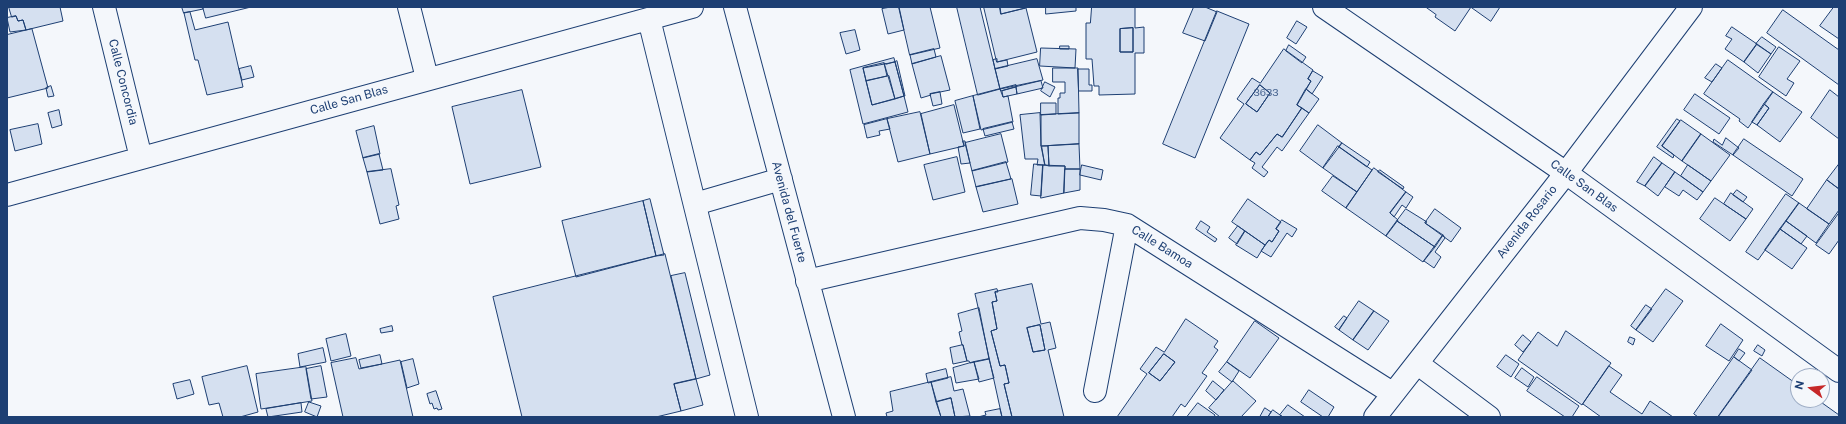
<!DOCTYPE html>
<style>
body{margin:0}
#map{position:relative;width:1846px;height:424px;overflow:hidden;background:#f4f7fb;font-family:"Public Sans",sans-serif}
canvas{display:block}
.frame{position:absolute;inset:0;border:8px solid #1d3f73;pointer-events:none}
.north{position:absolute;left:1790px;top:368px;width:40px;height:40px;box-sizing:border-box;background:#f4f7fb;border:1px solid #9eadc5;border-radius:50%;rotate:285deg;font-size:11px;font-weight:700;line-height:16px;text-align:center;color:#1d3f73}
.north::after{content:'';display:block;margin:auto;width:14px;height:18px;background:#c62828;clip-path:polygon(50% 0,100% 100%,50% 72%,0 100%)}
</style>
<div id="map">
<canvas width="1846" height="424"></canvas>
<div class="frame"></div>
<div class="north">N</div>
</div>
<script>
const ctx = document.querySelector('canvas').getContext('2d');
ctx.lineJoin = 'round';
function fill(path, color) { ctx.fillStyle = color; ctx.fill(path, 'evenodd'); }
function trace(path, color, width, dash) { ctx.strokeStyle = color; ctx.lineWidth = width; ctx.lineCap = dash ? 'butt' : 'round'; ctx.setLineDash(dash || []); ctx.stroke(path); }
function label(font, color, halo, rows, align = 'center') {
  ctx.font = font + ' "Public Sans",sans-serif'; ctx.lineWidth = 3; ctx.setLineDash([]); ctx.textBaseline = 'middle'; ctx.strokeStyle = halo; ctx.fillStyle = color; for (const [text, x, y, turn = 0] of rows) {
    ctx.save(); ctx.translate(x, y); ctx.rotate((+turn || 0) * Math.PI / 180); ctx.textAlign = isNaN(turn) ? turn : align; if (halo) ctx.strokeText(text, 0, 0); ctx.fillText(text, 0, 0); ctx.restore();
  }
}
const building = new Path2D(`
 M9 7H60L63 21 26 30 23 20 18 21 16 16 12 17Z
 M182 7H203V9L184 13Z
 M203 7H251L206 18Z
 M891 7H899L904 30 888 34 882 9Z
 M899 7H930L940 48 910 55Z
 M957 7H980L1000 89 978 95Z
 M984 7H1000L1001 14 1026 8 1037 52 997 62Z
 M1000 7H1025V8L1001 14Z
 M1046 7H1076V11L1046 14Z
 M1092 7H1135V28L1144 27V53H1135V94L1099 95V86H1094L1092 59H1086V23H1090ZM1133 28V52H1120V29Z
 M1194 7H1205L1217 12 1205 41 1183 33Z
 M1426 7H1471L1455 31 1435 17 1436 15Z
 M1471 7H1500L1491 21Z
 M1834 7H1839V39L1820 26Z
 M1783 10 1839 50V85L1767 33Z
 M1217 11 1249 24 1195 158 1163 144Z
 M190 12 195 30 228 22 243 87 207 95 198 60H195L184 13Z
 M16 16 18 21 23 20 26 30 10 32 7 18Z
 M1297 21 1307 27 1296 44 1287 38Z
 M1732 27 1757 44 1744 62 1725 49 1732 39 1726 36Z
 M1133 28V52H1120V29Z
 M32 29 48 88 7 98V35Z
 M855 30 860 50 846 54 840 33Z
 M1762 37 1776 47 1771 54 1756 44Z
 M1757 44 1771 54 1758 73 1744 62Z
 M1289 45 1306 57 1302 63 1286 51Z
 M1060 46H1069V49H1060Z
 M1779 47 1800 61 1787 79 1794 83 1786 96 1759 77Z
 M1041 48 1076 49 1075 68 1040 66Z
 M934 49 936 57 912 64 910 55Z
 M1284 49 1313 70 1308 79 1311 81 1297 105 1302 108 1282 137 1277 134 1260 155 1256 152 1250 160 1220 138 1244 104 1237 99 1252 78 1260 83ZM1260 85 1270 93 1257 112 1246 104Z
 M941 56 950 90 930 94 931 95 921 98 912 64Z
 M894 58 895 62 863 68 872 105 904 96 908 112 863 124 850 70Z
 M997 59V62L1007 60 1008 66 995 69 993 60Z
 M1037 59 1043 80 1000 89 995 69Z
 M1728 60 1773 92 1748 128 1739 121 1740 119 1704 94Z
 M897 61 905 96H904L895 62Z
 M895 62 904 96 895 99 884 63 886 64Z
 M884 63 887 76 866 81 863 68Z
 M1716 64 1722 68 1712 82 1705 78Z
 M251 66 254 77 242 80 239 69Z
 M1053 68H1078L1079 113 1058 114V98H1060V93H1065V82H1053Z
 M1078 69H1089V85H1092V91H1079Z
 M1313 71 1323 77 1312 94 1306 89 1311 81 1308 79Z
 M889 76 895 99 872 105 866 81Z
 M1041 81 1043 88 1017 94 1016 87Z
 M1045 82 1055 87 1050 97 1041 91Z
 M1016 85V87L1001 91 1000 89Z
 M1260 85 1270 93 1257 112 1246 104Z
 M51 86 54 96 48 97 46 88Z
 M1016 87 1017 94 1003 97 1002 91Z
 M1000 89 1003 97 1008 96 1013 122 981 130 973 96Z
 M1306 89 1319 99 1309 113 1297 105Z
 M522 90 541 167 470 184 452 107Z
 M1830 90 1839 97V139L1811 118Z
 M940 92 942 104 933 106 930 94Z
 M1773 92 1802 112 1780 142 1757 125 1769 108 1764 104Z
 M1695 94 1730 118 1719 134 1684 110Z
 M973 96 980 129 963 133 955 101Z
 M1041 103H1056V114L1041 115Z
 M1764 104 1769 108 1757 125 1752 122Z
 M954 105 964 146 930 154 921 114Z
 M1302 108 1309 113 1282 151 1277 147 1262 167 1268 172 1264 177 1252 168 1255 163 1250 160 1256 152 1260 155 1277 134 1282 137Z
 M59 110 62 125 52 128 48 113Z
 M920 112 930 154 898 162 887 119Z
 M1040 113 1041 146 1045 165H1037L1038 159H1025L1020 115Z
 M1079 113V144L1041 146V115Z
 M887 119 890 129 879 131 880 135 867 138 864 125Z
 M1677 119 1680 121 1662 146 1674 155 1673 158 1657 147Z
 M1681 120 1701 134 1682 161 1662 146Z
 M1012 122 1014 129 985 136 983 129Z
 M38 124 42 144 15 151 10 130Z
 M1318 125 1342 143 1323 168 1300 151Z
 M374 126 380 154 363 158 356 131Z
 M1001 134 1008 162 972 171 965 143Z
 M1701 134 1730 155 1711 181 1682 161Z
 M1726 138 1739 148 1733 155 1713 142 1714 139 1722 145Z
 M1744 139 1803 179 1792 196 1733 155Z
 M963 141H965L970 163 961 164 958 147 964 146Z
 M1342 143 1370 162 1367 167 1339 147Z
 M1079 144 1080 169H1065V166H1049L1048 146Z
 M1042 146H1048L1049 166 1045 165Z
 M1338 146 1372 170 1357 192 1323 168Z
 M379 154 383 170 367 172 363 158Z
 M957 157 965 192 933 200 924 165Z
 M1654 157 1662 163 1645 186 1637 182Z
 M1006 162 1011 179 976 187 972 171Z
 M1662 163 1675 172 1658 196 1645 186Z
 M1034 164 1043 165 1041 196 1031 195Z
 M1839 164V189L1827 180Z
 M1043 165 1065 166 1064 193 1041 198Z
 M1082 165 1103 170 1101 180 1080 175Z
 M1688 165 1711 181 1703 192 1681 176Z
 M1374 168 1406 192 1390 213 1398 220 1386 236 1346 208Z
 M391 169 399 205 396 206 399 219 380 224 367 172Z
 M1065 169H1080V190L1064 193Z
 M1380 170 1404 187 1403 189 1378 172Z
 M1675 172 1703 192 1697 200 1683 190 1679 196 1665 187Z
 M1333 176 1357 192 1346 208 1322 191Z
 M1012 179 1018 204 983 212 976 187Z
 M1827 180 1839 189V210L1829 224 1807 209Z
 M1737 190 1747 197 1743 202 1733 195Z
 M1406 192 1413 197 1406 208 1402 205 1394 217 1390 213Z
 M1731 193 1753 209 1746 219 1724 204Z
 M1786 194 1799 203 1758 260 1746 252Z
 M1715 198 1746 219 1730 241 1700 219Z
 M650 199 664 255 656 256 643 201Z
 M1248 199 1281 222 1276 229 1279 231 1272 242 1269 240 1265 245 1232 222Z
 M643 201 656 256 576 277 562 221Z
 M1799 203 1829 224 1816 243 1786 221Z
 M1406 209 1427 222 1425 223 1443 235 1435 247 1397 221Z
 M1435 209 1461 228 1451 242 1425 223Z
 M1839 213V240L1829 254 1816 245Z
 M1282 220 1297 229 1292 237 1287 233 1271 257 1261 251 1269 240 1272 242 1279 231 1276 229Z
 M1201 221 1210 227 1207 232 1217 239 1215 242 1196 229Z
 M1397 221 1435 247 1423 262 1386 236Z
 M1786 221 1807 236 1801 244 1780 229Z
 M1238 226 1245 231 1237 244 1229 238Z
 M1780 229 1807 248 1792 269 1765 250Z
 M1245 231 1265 245 1257 258 1236 245Z
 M1443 235 1445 238 1435 252 1441 257 1434 268 1424 261Z
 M665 254 696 379 674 384 681 411 656 417H522L493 297Z
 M685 273 710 375 696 379 671 276Z
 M1032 284 1041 324 1050 322 1056 348 1048 350 1064 417H1012L1004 384 1009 383 1005 365 1000 366 991 331 997 329 992 302 997 301 995 292ZM1040 325 1045 350 1033 352 1027 328Z
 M997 289 998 292H995L997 301 992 302 997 329 991 331 1000 366 1005 365 1009 383 1004 384 1012 417H1002L976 298 975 294Z
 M1666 289 1683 301 1653 342 1636 330Z
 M1359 301 1374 311 1353 340 1339 330Z
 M1646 305 1652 309 1636 330 1631 326Z
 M979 308 989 359 970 363 969 361H967L963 345H962L959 332 962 331 958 314Z
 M1374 311 1389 321 1368 350 1353 340Z
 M1344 316 1347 318 1339 330 1335 327Z
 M1186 319 1218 341 1214 347 1218 350 1202 373 1207 376 1185 407 1181 404 1172 417H1117L1147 374 1140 369 1156 347 1164 352ZM1164 354 1175 362 1160 381 1149 373Z
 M1255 321 1279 338 1250 378 1227 362Z
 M1721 324 1743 340 1729 361 1706 346Z
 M1040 325 1045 350 1033 352 1027 328Z
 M392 326 393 331 381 333 380 329Z
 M1566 331 1611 363 1582 405 1518 360 1538 332 1557 346Z
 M346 334 351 356 331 361 326 339Z
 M1523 335 1531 342 1523 352 1515 345Z
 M1630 337 1635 339 1633 345 1628 342Z
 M963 345 967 361 953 364 950 348Z
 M1758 345 1765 350 1762 356 1754 351Z
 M323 348 326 362 300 367 298 354Z
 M1739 349 1745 353 1739 361 1734 357Z
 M1164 354 1175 362 1160 381 1149 373Z
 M380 355 382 364 361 368 359 360Z
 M1506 355 1519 364 1511 377 1497 367Z
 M1734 357 1752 370 1718 417H1698L1694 414Z
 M356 358 359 369 400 360 413 417H343L331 363Z
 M1760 358 1798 385V400H1818L1839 415V417H1718Z
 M413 359 419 384 407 388 401 362Z
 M989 359 994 378 979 382 974 362Z
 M974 362 979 379 956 383 953 368Z
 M1227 362 1239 371 1232 382 1219 372Z
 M247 366 258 412 240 417H223L219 403 209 405 202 377Z
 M321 366 327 397 311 399 306 369Z
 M1609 366 1622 375 1610 392 1642 414 1650 401 1673 417H1601L1583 404Z
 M306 367 312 401 261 409 256 374Z
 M1522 368 1534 377 1528 387 1515 378Z
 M946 369 948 378 928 383 926 374Z
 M951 377 954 391 963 389 970 416 955 417 951 398 936 402 931 382Z
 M1537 377 1579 406 1572 417H1565L1527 391Z
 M696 379 703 405 681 411 674 384Z
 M190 380 194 394 177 399 173 384Z
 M1213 381 1224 390 1216 400 1206 391Z
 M1233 381 1256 401 1241 417H1220L1209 408Z
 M931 382 941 417H887L886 413 893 411 890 392Z
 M1309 390 1334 407 1328 417H1323L1301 402Z
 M436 391 442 409 438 410 437 408 434 409 432 403 430 404 427 394Z
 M951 398 955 417H941L936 402Z
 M309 402 321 406 317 417 305 412Z
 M301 403 302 412 268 417 266 409Z
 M1198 403 1215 415 1214 417H1187Z
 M1288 405 1305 417H1283L1280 415Z
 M1265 408 1271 412 1268 417H1260Z
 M1000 409 1002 417H978L986 415 985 412Z
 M1273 410 1280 415 1283 417H1268Z`);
fill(building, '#d5e0f0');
trace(building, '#1d3f73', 1);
const minor = new Path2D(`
 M104 7 141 158
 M409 7 427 78
 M735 7 844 417
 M1324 7 1566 173 1839 371
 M649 19 747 417
 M7 195 692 7
 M695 204 781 179
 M807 281 1080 218 1104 220 1127 225 1392 393
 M1418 364 1489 417
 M1095 391 1127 225
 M1375 417 1566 173 1691 7`);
trace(minor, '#1d3f73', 24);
trace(minor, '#f4f7fb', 22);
label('10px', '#4b6792', null, [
 ["3633",1266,93]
]);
label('12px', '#1d3f73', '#f4f7fb', [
 ["Calle Concordia",123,82,76],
 ["Calle San Blas",349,100,-16],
 ["Calle San Blas",1584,186,36],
 ["Avenida del Fuerte",789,212,75],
 ["Avenida Rosario",1527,222,-52],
 ["Calle Bamoa",1162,247,32]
]);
</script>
